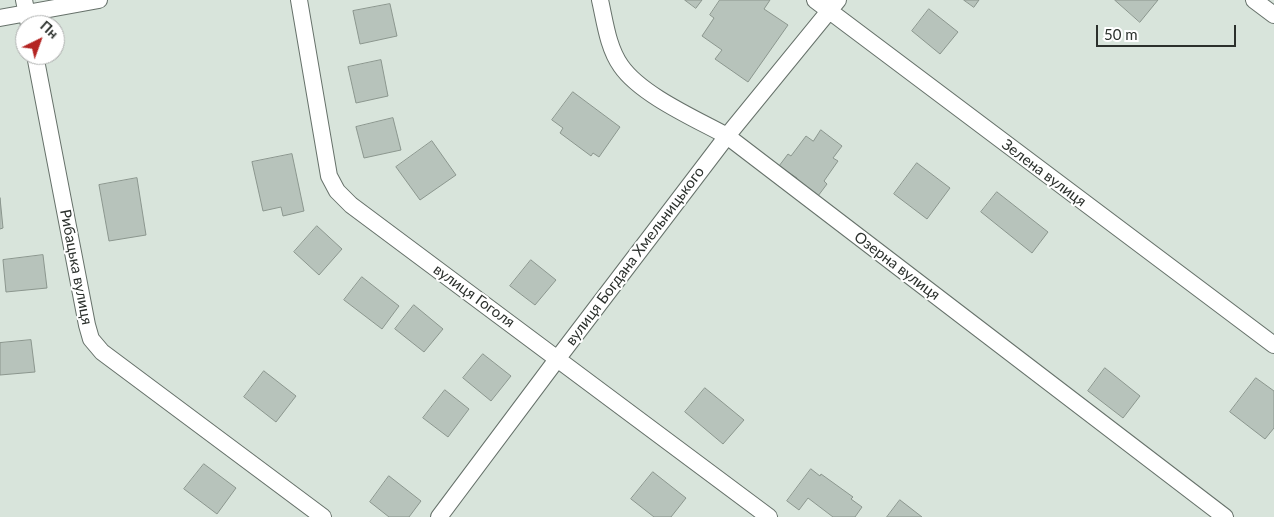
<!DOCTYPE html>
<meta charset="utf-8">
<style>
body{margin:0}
#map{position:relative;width:1274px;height:517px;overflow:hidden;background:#d8e4db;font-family:Lato,sans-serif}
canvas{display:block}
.north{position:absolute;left:15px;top:15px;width:50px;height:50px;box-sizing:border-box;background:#fff;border:1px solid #aaacab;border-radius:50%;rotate:42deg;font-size:14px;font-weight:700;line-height:20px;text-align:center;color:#2b302c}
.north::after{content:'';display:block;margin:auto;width:18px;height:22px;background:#b42422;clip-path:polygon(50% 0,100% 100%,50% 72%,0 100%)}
.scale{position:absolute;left:1096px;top:25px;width:140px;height:22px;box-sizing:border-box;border:2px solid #2b302c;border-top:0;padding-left:6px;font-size:15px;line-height:18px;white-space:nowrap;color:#2b302c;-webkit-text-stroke:4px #fff;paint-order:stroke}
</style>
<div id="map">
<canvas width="1274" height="517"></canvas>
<div class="north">Пн</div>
<div class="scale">50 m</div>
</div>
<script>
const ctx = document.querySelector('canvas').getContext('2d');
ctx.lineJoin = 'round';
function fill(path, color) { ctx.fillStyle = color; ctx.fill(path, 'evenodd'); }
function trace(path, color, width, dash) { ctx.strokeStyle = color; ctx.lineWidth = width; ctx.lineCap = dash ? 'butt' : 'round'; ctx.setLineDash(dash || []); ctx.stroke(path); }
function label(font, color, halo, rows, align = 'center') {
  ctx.font = font + ' Lato,sans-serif'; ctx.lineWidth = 4; ctx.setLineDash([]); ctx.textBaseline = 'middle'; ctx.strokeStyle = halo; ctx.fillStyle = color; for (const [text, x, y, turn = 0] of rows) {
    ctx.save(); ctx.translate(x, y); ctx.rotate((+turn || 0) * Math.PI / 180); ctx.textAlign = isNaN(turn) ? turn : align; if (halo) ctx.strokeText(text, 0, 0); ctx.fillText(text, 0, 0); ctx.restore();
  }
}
const building = new Path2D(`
 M685 0H702L696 8Z
 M720 0H770L764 9 788 25 748 82 715 59 722 50 702 36 714 18 710 15Z
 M964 0H979L974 7Z
 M1115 0H1158L1140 22Z
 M390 4 397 36 360 44 353 11Z
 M929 9 958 32 940 54 912 31Z
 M381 60 388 96 356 103 348 67Z
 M573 92 620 127 599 157 593 153 591 156 560 133 563 128 552 120Z
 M393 118 401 150 364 158 356 127Z
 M821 130 842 146 833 158 838 161 824 181 827 184 815 200 793 184 797 178 779 166 788 154 791 156 806 136 813 141Z
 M432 141 456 175 420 200 396 167Z
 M292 154 304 211 283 216 281 207 263 211 252 162Z
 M917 163 950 188 927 219 894 194Z
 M137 178 146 235 109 241 99 185Z
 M997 192 1048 232 1032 253 981 212Z
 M0 198 3 228 0 229Z
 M317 226 342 249 319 275 294 252Z
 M43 255 47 288 6 292 3 260Z
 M531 260 556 280 535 305 510 286Z
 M362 277 399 306 382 329 344 300Z
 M414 305 443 329 424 352 395 329Z
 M31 340 35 372 0 375V343Z
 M483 354 511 376 491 401 463 378Z
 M1105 368 1140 396 1123 418 1088 391Z
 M264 371 296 396 276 422 244 397Z
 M1256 378 1274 391V428L1265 439 1230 412Z
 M705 388 744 420 723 444 685 412Z
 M445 390 469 409 448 437 423 418Z
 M204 464 236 488 217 514 184 489Z
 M811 469 820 476 821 474 853 497 851 499 862 507 855 517H833L808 498 799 510 787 501Z
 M653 472 686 498 671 517H654L631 499Z
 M389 476 421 501 409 517H389L370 502Z
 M900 500 922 517H887Z`);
fill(building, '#b7c3bb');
trace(building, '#8b968e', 1);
const street = new Path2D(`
 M24 0 29 25
 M299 0 329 176 337 191 351 205 769 517
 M600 0C605 22 608 48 621 66 641 95 696 119 727 136L1225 517
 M815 0 1274 345
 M1254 0 1274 15
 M0 18 99 0
 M35 55 87 325 91 339 102 352 323 517
 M439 517 558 358 727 136 838 0`);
trace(street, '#66716a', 18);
trace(street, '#fff', 16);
label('15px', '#2b302c', '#fff', [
 ["Зелена вулиця",1044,173,37],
 ["вулиця Богдана Хмельницького",635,256,-53],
 ["Озерна вулиця",897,266,37],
 ["Рибацька вулиця",76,267,79],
 ["вулиця Гоголя",474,296,36]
]);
</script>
